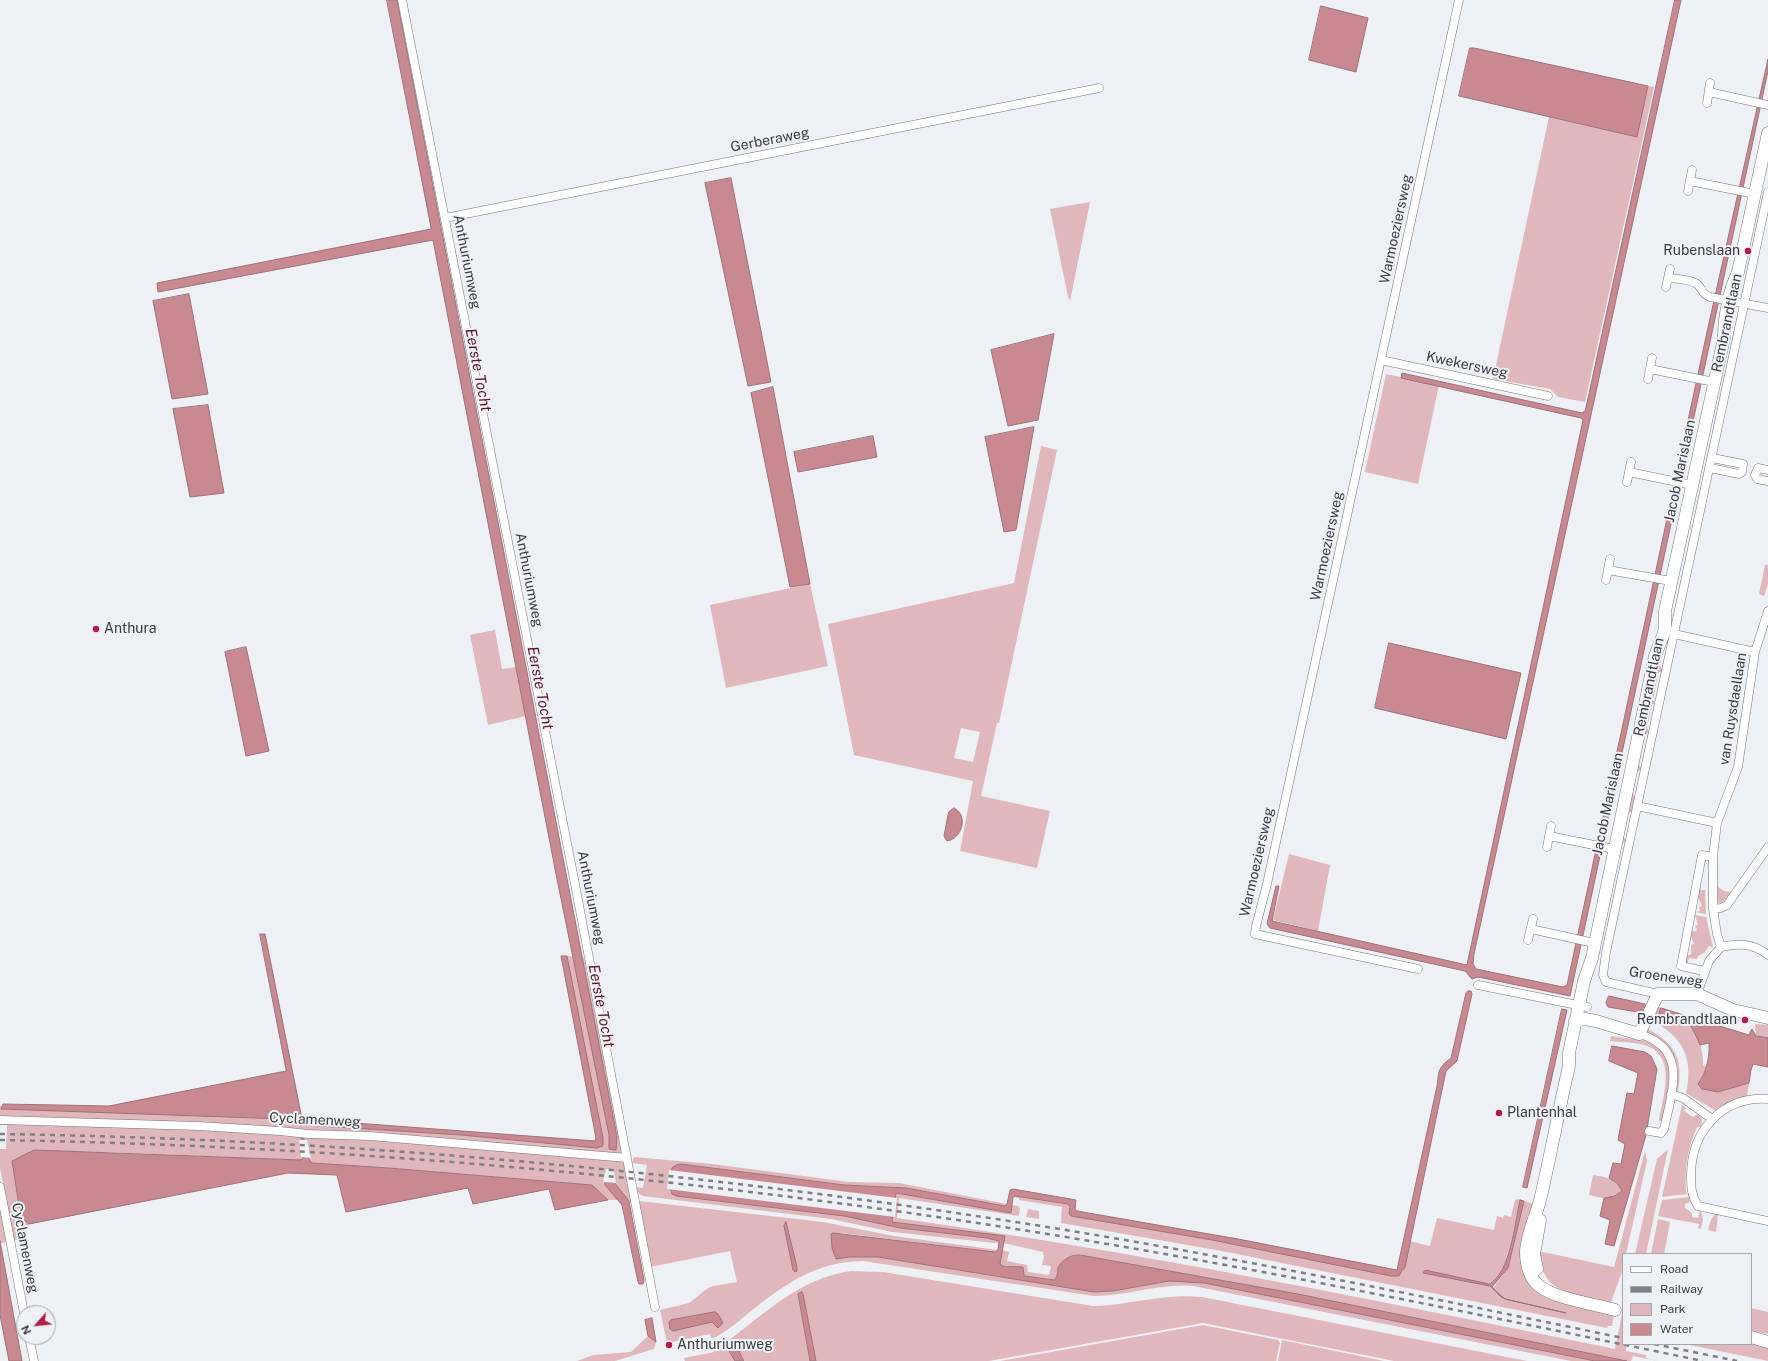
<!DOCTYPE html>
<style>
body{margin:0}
#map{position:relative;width:1768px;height:1361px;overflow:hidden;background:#edf0f4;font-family:"Public Sans",sans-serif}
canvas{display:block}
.legend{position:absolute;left:1622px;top:1253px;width:130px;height:92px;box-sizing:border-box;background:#edf0f4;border:1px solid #a6a8ac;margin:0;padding:5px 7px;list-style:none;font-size:12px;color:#3c3d3f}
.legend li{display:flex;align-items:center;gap:8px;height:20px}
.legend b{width:20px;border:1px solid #a6a8ac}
.north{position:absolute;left:16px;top:1305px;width:40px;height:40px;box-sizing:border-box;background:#edf0f4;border:1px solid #a6a8ac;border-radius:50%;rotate:243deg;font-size:11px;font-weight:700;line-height:16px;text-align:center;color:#3c3d3f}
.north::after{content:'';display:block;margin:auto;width:14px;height:18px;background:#b01d46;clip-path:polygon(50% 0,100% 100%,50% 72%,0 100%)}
</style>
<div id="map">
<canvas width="1768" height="1361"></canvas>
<ul class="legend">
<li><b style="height:5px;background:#fff"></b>Road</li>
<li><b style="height:5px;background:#7e8083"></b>Railway</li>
<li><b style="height:11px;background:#e0b8bb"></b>Park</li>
<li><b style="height:11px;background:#c88990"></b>Water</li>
</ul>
<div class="north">N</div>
</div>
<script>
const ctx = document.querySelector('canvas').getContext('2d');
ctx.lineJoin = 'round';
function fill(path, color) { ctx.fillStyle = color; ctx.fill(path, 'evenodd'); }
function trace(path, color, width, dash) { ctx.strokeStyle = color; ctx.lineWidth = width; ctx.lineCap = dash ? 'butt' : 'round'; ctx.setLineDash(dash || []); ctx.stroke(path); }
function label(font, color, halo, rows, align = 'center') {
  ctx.font = font + ' "Public Sans",sans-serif'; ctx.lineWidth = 4; ctx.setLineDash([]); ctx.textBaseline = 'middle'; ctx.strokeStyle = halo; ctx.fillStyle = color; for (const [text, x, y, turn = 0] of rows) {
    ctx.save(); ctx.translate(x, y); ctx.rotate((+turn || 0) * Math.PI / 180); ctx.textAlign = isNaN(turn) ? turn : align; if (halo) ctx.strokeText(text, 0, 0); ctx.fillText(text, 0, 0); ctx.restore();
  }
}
fill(new Path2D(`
 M1648 86 1654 87 1585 402 1558 397 1550 389 1493 379 1549 117 1637 137Z
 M1090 202 1070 301 1068 297 1050 209Z
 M1386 374 1439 385 1418 484 1365 472Z
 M1041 446 1057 450 999 723H997L981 796 1050 811 1037 868 960 851 973 781 854 755 828 624 1014 583ZM961 728 980 732 973 762 954 758Z
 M1765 565H1768V584L1764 596 1759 594Z
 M810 584 828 666 726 688 710 605Z
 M495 630 502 669 516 667 526 716 488 725 470 635Z
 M1659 656V664L1662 669V671L1658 673 1653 700 1655 703 1652 705 1647 727 1649 733 1645 735 1639 765 1642 769 1636 773 1633 793 1635 797 1632 811 1628 814 1624 829 1623 835 1626 842 1622 843 1618 859H1616Z
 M1289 854 1330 865 1318 931 1273 920Z
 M1700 885 1701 890H1705L1706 914 1696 912 1700 911 1699 907 1702 906 1698 897Z
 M1717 886 1724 891 1732 892 1721 904 1718 902Z
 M1695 915 1706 917 1713 947 1709 946 1704 953 1698 956 1697 959 1689 958 1687 965 1684 964 1686 953 1687 956 1691 954V945L1694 944 1690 934 1692 927 1694 932 1697 930 1695 926 1698 925Z
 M567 956 574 957 610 1141 609 1148 617 1143V1137L582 958H584L632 1205 606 1172 605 1185 618 1200H608L592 1185 389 1168 312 1163 309 1160 304 1139 302 1138 303 1158 301 1160 104 1152 12 1161 21 1218 29 1224 24 1238 14 1240 0 1168V1149H6L7 1128V1125H0V1106H3L1 1107 2 1109 67 1110 284 1119 296 1122 300 1126 304 1125 461 1135 597 1148 603 1142Z
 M1657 1007 1661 1008 1659 1015C1667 1017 1677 1017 1684 1020 1697 1024 1704 1053 1703 1065L1706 1067 1698 1084 1718 1092 1749 1083 1747 1096 1725 1105 1716 1111 1686 1093C1694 1058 1682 1035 1650 1020Z
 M1755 1024 1768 1025V1038L1756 1036Z
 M1646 1028C1677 1044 1683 1059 1678 1093 1676 1086 1678 1081 1678 1074 1678 1052 1663 1041 1645 1033Z
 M1611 1036C1622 1038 1634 1038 1645 1041 1682 1052 1667 1094 1662 1121H1659C1663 1096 1678 1055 1644 1045 1634 1042 1621 1042 1610 1041Z
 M1682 1105 1686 1108 1684 1111 1693 1117 1698 1114 1702 1119 1701 1127H1697C1687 1151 1685 1166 1686 1192L1688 1194 1662 1197Z
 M1668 1149 1646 1254H1635L1657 1159Z
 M1645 1151 1647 1161 1626 1254H1623V1269L1610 1305C1596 1301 1564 1293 1553 1285 1543 1277 1540 1262 1538 1251L1614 1267Z
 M634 1157 712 1164 849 1182 899 1183 1007 1204 1005 1206 906 1188 844 1185 681 1164 676 1165 669 1186 670 1192 676 1196 844 1216 900 1228 994 1239 999 1240V1242L995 1243 892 1232 831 1219 643 1196 639 1194 635 1187 643 1188 647 1165 632 1163Z
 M1593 1175C1605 1177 1616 1178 1622 1191 1611 1201 1602 1198 1589 1195Z
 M896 1193 1011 1213 1012 1205 1018 1206 1020 1208 1019 1216 899 1198 897 1218C1138 1252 1376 1300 1615 1349L1623 1309V1344H1627L1626 1351 1646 1355V1358L1658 1361 1633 1356 1631 1361H1627L1298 1294 1080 1255 1076 1254 1058 1268 1057 1278 1054 1280 1024 1276V1269L1016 1266 1000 1265 999 1261 1001 1250 1009 1252 1007 1261 1027 1265 1028 1272 1049 1275 1051 1266 1042 1265 1041 1268 1044 1257 1043 1252 1003 1243 1004 1236 892 1222Z
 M1015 1196 1068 1204 1071 1216 1212 1240 1397 1276 1400 1275 1403 1272 1410 1241 1430 1246 1437 1218 1494 1230 1497 1216 1503 1218 1504 1215 1511 1217 1515 1200 1517 1199 1520 1200C1516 1216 1507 1284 1487 1283L1493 1288 1508 1268 1524 1201 1533 1204 1530 1279 1614 1315 1612 1326H1608L1607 1328 1222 1251 1061 1223 1062 1207 1019 1200V1198L1013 1197Z
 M1689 1197 1690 1202 1685 1204V1208L1692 1213V1217L1698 1218 1700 1211H1701L1703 1219 1701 1229 1698 1228 1699 1224 1658 1216 1662 1200Z
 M639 1201 823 1222 894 1236 998 1250 993 1252 842 1233 831 1236 835 1258 863 1256 878 1257 1094 1292 1113 1291 1169 1281 1204 1283 1595 1361H1571L1193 1286C1160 1283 1128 1296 1094 1296L863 1261C815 1262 787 1283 751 1311 740 1320 729 1330 716 1337L711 1338 710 1334 667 1343 660 1310 689 1303 708 1288 713 1286 737 1282 730 1251 650 1267Z
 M0 1208 7 1242 0 1243Z
 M1028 1209 1039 1211V1219L1026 1217Z
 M1715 1214H1718L1716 1232 1708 1230 1711 1220Z
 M1658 1219 1670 1222 1664 1254H1651Z
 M851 1271 883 1272 1093 1306C1131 1305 1163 1293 1202 1297L1527 1361H1394L1203 1323 989 1361H816L803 1294H798L810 1361H745L735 1344 728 1349 735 1361H685L684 1358 714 1352 713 1347C728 1343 739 1332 751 1323 783 1298 810 1277 851 1271Z
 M1751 1308 1768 1312V1334L1751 1331Z
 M1203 1325 1278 1340 1280 1343 1276 1361H1000Z
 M648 1336 656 1342 654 1349 615 1361H577L593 1355 631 1352Z
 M1282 1340 1384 1361H1278Z
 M1751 1342 1768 1345V1361L1685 1344H1751Z`), '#e0b8bb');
const water = new Path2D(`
 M387 0H397L617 1137 616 1150 609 1149V1135L557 879 433 240 158 292 157 283 431 229Z
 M1675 0H1681L1474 954 1473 964 1476 969 1563 987 1567 985 1707 332 1768 59V71L1570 996 1478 977 1472 979 1465 971 1270 928 1267 924 1276 886H1279L1272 921 1467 965 1583 420 1581 418 1401 378 1402 373 1582 413 1585 411Z
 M1321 6 1368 18 1356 72 1309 60Z
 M1470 48H1474L1648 86 1637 137 1459 96Z
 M731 178 771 382 748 386 705 183Z
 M189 294 208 394 172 399 153 301Z
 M1054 334 1038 420 1008 426 991 350Z
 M773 387 810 584 790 587 751 393Z
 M208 405 224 493 190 497 173 409Z
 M1034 427 1016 530 1004 532 985 437Z
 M873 436 877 457 798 472 794 452Z
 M1389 643 1521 673 1506 739 1375 708Z
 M246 647 269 751 246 756 225 652Z
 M954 808C969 815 962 839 947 841L944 836 948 815 949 812Z
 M260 934H265L302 1119 595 1141 596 1138 561 956H567L603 1138V1146L597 1148 461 1135 304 1125 300 1126 296 1122 284 1119 1 1109 3 1104 109 1106 286 1071Z
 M1468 991H1471L1472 994 1457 1061 1446 1071 1405 1267 1399 1276H1391L1212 1240 1071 1216 1069 1214 1070 1207 1068 1204 1015 1196 1013 1197 1011 1213 896 1193 892 1222 1005 1236 1000 1264 1003 1266 1023 1267 1024 1276 1054 1280C1058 1277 1057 1273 1058 1268 1061 1260 1072 1254 1080 1255L1298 1294 1627 1361H1595L1204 1283 1169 1281 1113 1291 1094 1292 878 1257H849L836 1259 832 1248 831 1234 833 1233 995 1252 998 1250 999 1241 987 1238 900 1228 844 1216 676 1196 672 1194 669 1186 672 1168 676 1165 681 1164 844 1185 906 1188 1005 1206 1007 1204 1010 1190 1013 1189 1076 1200 1075 1209 1077 1211 1238 1239 1397 1270 1437 1086C1439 1070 1438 1068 1451 1058L1466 993Z
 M1609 996 1645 1004 1646 1007 1643 1013 1608 1007 1606 1003Z
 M1661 1008 1749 1035 1752 1029 1756 1036 1768 1038V1067L1753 1064 1751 1070 1749 1083 1718 1092 1702 1089 1698 1084C1706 1072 1710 1058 1709 1043L1700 1045C1689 1018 1687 1020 1659 1015Z
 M1562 1009 1567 1010 1527 1188 1523 1187Z
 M1612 1046 1645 1052 1651 1056 1657 1069 1646 1135 1614 1246 1605 1244 1610 1220 1600 1216 1604 1198 1615 1196 1622 1191 1617 1183 1609 1178 1613 1163 1621 1164 1625 1144 1618 1140 1627 1093 1634 1094 1638 1073 1609 1061Z
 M302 1138 304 1139 309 1159 312 1163 389 1168 592 1185 608 1200 555 1210 549 1189 473 1204 468 1188 346 1212 337 1175 288 1173 29 1224 21 1218 12 1161 34 1150 301 1160 303 1158 301 1140Z
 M606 1172 629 1201 644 1280 643 1284H639L638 1282 622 1205 605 1185Z
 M1520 1200 1524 1201 1508 1268 1492 1287 1500 1296 1505 1299 1566 1313 1505 1299 1490 1286 1423 1273 1425 1270 1489 1284C1510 1274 1515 1222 1520 1200Z
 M786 1222 797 1267V1271L795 1272 793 1270 784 1226Z
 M0 1241 22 1361H9L0 1315Z
 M802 1292 803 1294 816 1361H810L798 1294Z
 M715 1312 718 1314 723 1323 718 1328 712 1322 673 1331 670 1329 669 1322 671 1320Z
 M652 1318 656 1342 648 1336 645 1320Z
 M736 1345 744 1361H735L728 1349 729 1348 734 1344Z`);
fill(water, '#c88990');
trace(water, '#9e7278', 1);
fill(new Path2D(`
 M299 1140H307L311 1158 301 1157Z
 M606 1169 613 1170 614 1171 616 1183 603 1182Z
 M669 1170 897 1198 895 1217 667 1189Z`), '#edf0f4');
const street = new Path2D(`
 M402 0 575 884 655 1307
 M1709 92 1768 105
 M1707 103 1710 83
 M1690 181 1755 194
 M1688 191 1692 170
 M445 218 1099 88
 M1668 278C1676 279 1690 279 1697 284 1703 289 1701 294 1710 297L1768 308
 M1666 287 1670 269
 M1381 360 1548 396
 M1650 369 1714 382
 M1648 379 1652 358
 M1710 468 1739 474 1742 472 1743 464 1712 458
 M1768 470 1758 468 1755 475 1757 479 1768 481
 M1629 472 1692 485
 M1627 482 1631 462
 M1608 570 1671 581
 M1606 580 1610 559
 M1674 634 1755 652
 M1637 806 1717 823
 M1549 836 1614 849
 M1547 847 1551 826
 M1713 909 1721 908 1727 905 1768 847
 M1531 929 1594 943
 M1528 940 1533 919
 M1721 947C1738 943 1753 943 1768 955
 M1418 969 1255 934 1256 926 1267 884 1459 0
 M1704 971 1681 966 1702 855 1713 857
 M1478 985 1587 1007
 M1658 994 1606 982 1603 975 1606 952 1768 192
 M1697 994 1709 961 1721 947 1717 934 1713 909V857L1717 823 1738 767 1755 652 1768 611
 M1639 1034C1689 1048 1672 1091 1664 1129L1661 1133 1649 1131
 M1671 1094 1683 1098 1712 1119
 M1768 1099C1723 1096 1692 1130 1691 1174 1691 1186 1691 1195 1698 1206L1768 1221
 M0 1120 198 1126 280 1131 308 1134 370 1136 627 1158
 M0 1187 24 1313
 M29 1337 34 1361`);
const secondary = new Path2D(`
 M1575 1021 1585 1019 1596 1021 1639 1034 1658 994H1697L1733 1010 1768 1018
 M1537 1269 1534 1254 1540 1220
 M1615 1310C1595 1304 1549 1298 1536 1283 1529 1275 1526 1262 1526 1251 1527 1232 1537 1215 1541 1196 1551 1153 1559 1109 1569 1066V1053L1584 981 1592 958 1655 656 1665 630V611L1724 338C1724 317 1729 291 1738 272L1768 133
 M1751 1337 1768 1342`);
trace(street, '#717478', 9);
trace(secondary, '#717478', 13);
trace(street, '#fff', 8);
trace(secondary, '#fff', 12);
trace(new Path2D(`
 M0 1134C340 1139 680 1170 1016 1222 1220 1254 1421 1296 1623 1338
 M0 1140C340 1146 680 1176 1016 1229 1246 1265 1475 1314 1703 1361
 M1654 1344 1737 1361`), '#7e8083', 2.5, [5, 5]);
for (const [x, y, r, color] of [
 [1748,251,4,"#b01d46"],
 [96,629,4,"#b01d46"],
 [1745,1020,4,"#b01d46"],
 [1499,1113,4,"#b01d46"],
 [669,1345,4,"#b01d46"]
]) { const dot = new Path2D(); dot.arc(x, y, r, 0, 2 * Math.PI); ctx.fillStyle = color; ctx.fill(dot); trace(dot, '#edf0f4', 1.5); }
label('14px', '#3c3d3f', '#edf0f4', [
 ["Gerberaweg",770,140,-11],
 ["Warmoeziersweg",1396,229,-78],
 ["Anthuriumweg",467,262,79],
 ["Rembrandtlaan",1727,323,-78],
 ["Kwekersweg",1467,365,12],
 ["Jacob Marislaan",1680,471,-78],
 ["Warmoeziersweg",1327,546,-78],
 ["Anthuriumweg",529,580,79],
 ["Rembrandtlaan",1649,687,-78],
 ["van Ruysdaellaan",1733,709,-81],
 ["Jacob Marislaan",1608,804,-78],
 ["Warmoeziersweg",1257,862,-77],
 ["Anthuriumweg",591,898,79],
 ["Groeneweg",1666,977,8],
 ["Cyclamenweg",315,1120,3],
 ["Cyclamenweg",25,1248,79]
]);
label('14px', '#3c3d3f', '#edf0f4', [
 ["Rubenslaan",1740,251,"right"],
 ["Anthura",104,629],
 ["Rembrandtlaan",1737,1020,"right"],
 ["Plantenhal",1507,1113],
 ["Anthuriumweg",677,1345]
], 'left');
label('italic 15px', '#631728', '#edf0f4', [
 ["Eerste Tocht",478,370,79],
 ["Eerste Tocht",540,688,79],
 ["Eerste Tocht",601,1006,79]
]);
</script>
